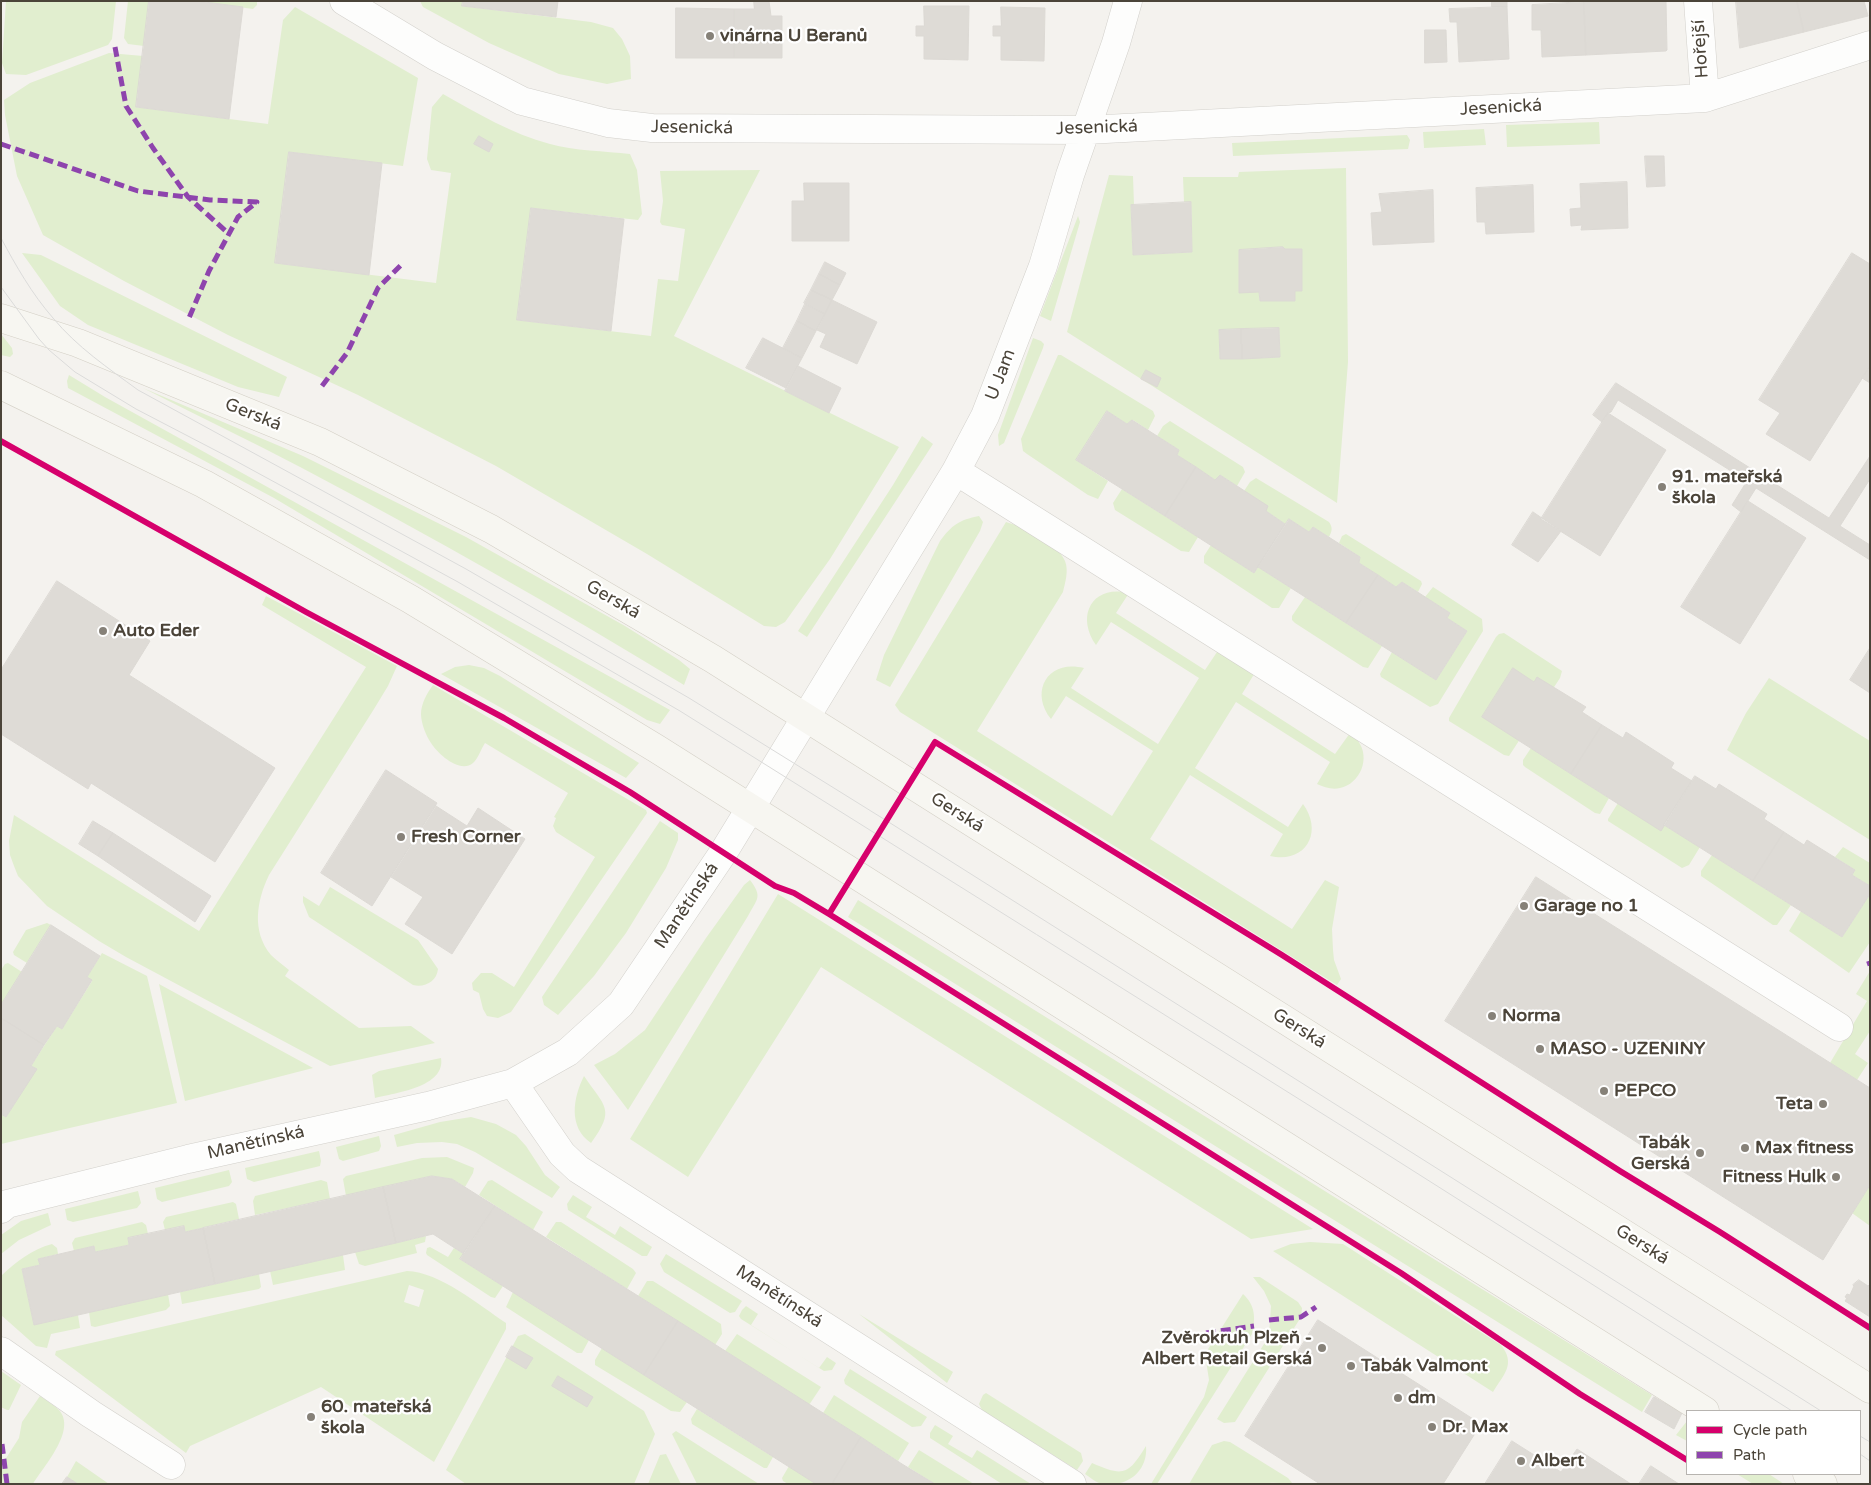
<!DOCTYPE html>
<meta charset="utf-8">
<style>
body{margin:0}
#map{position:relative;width:1871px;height:1485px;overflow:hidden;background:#f4f2ee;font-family:"Varela Round",sans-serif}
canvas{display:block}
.frame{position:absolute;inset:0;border:2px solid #4b4439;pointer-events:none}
.legend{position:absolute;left:1686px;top:1410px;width:175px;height:65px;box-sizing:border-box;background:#fff;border:1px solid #b7b4b0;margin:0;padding:6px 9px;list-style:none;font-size:15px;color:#4b4439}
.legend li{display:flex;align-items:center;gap:10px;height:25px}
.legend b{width:25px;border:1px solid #b7b4b0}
</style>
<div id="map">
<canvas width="1871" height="1485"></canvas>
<div class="frame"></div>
<ul class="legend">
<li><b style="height:6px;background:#d6006c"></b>Cycle path</li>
<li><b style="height:6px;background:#8e44ad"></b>Path</li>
</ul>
</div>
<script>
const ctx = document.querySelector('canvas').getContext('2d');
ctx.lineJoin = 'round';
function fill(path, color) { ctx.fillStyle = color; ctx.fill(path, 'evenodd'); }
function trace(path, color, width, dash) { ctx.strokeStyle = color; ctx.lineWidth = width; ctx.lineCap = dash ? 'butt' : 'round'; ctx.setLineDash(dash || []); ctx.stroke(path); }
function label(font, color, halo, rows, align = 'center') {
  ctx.font = font + ' "Varela Round",sans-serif'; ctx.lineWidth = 4.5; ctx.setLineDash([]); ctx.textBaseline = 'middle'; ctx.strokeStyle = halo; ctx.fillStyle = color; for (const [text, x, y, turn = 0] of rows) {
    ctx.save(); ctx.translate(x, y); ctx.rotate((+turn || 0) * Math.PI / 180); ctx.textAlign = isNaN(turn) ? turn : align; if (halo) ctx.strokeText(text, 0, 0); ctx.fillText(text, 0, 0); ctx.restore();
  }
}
fill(new Path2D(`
 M6 1H116L112 39 108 45 26 75 6 74 2 63Z
 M128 1H149L144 46 128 44 124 38Z
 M197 1H257V5L253 9Z
 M420 1H463L462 6 591 22 613 28 622 39 630 56 631 79 607 84 559 74 489 43 423 7Z
 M295 7 418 78 403 166 289 152 275 263 436 283 451 173 431 170 427 159 432 107 443 94C477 113 512 134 550 144 574 151 605 151 630 154L637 170 642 214 638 220 531 208 517 320 651 336 658 279 678 281 685 229 662 225 660 222 663 201 660 171 760 170 674 336 899 447 830 559 785 622 776 627 764 626 647 554 496 466 358 395 228 335 124 281 43 235 17 176 5 115 4 100 30 83 109 53 143 56 136 107 268 124 283 20Z
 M1599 122 1600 144 1507 147 1506 125Z
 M1484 129 1486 145 1424 148 1423 132Z
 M1407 135 1410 140 1408 149 1233 156 1232 143Z
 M1346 168 1348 362 1337 503 1067 332 1109 175 1133 176 1134 205H1131L1133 255 1192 252 1191 202H1184L1183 177H1238L1239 172ZM1283 247 1285 249H1302V291H1295V301H1260L1259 292 1239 250ZM1279 328 1280 357 1220 359 1219 330Z
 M1078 216 1080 222 1051 321 1040 316Z
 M22 253 41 255 287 377 279 397 238 387 88 325 60 306Z
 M1 334 12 348 13 354 10 357 1 355Z
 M1033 338 1041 341 1044 344 1043 348 1004 443 999 446 998 435Z
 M1058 355H1061L1153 411 1155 416 1148 430 1133 420 1127 424 1107 411 1076 460 1108 481 1098 499 1088 495 1027 454 1023 451 1021 439Z
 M69 375 105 397 670 710 660 724 647 720 274 498 68 388 67 381Z
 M143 388 303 456 466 537 625 626 679 660 690 669 684 685C559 609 431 536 302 468 249 440 196 415 143 388Z
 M1170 421 1243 467 1245 472 1237 486 1220 475 1215 480 1177 455 1179 450 1157 436 1163 426Z
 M922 436 933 444 807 637 798 631 893 485Z
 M1256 478 1329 522C1333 528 1332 531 1329 537L1313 527 1309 532 1289 519 1285 524 1266 511 1244 491 1250 482Z
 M1122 489 1198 537 1189 552 1181 551 1115 510 1113 503Z
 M979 516 983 522 980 531 890 687 876 680 884 655 940 541C952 525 959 520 979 516Z
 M1006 522C1014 525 1023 526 1029 530 1040 535 1061 550 1065 561 1069 571 1065 583 1063 592L977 731 1112 816 1153 751 1066 696 1051 719C1029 691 1048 659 1084 668L1071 688 1158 744 1199 678 1111 622 1096 645C1075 615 1093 584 1129 593L1116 613 1205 670 1219 649 1256 671 1242 694 1335 754 1350 733C1352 735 1356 738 1358 741 1371 758 1360 784 1340 788 1332 790 1324 787 1317 784L1330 762 1236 702 1195 768 1288 827 1303 804C1324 833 1305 864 1270 856L1283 834 1190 775 1150 839 1292 929 1325 880 1339 887 1332 929 1333 950 1334 960 1341 979 1337 985 900 712 895 705Z
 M1346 534 1421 581 1422 584 1418 592 1402 582 1396 587 1359 563 1360 557 1339 543 1342 536Z
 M1211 545 1254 573 1258 567 1291 588 1279 608H1272L1204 563V556Z
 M1433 587 1482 619 1483 631 1438 704 1430 707 1381 677 1380 674 1392 652 1436 680 1467 631 1447 618 1450 613 1425 597Z
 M266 596 397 666 388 686 374 709 269 875C257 900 251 931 271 955 276 960 283 965 289 970L285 976 359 1028 411 1026 435 1043 330 1066 126 957 99 941 47 906 18 876 14 866 10 855 9 841 14 815 199 931 366 667 262 605Z
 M1305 597 1382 646 1368 668 1363 667 1295 623 1292 620V616Z
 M1504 633 1562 671 1560 678 1509 756 1504 755 1449 721V718L1496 637 1499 634Z
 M469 665 484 668 500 676 639 763 626 778 441 674 455 667Z
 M1769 678 1870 741V840L1727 750 1746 713Z
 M433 685 646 810 647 813 511 1012 498 1018 487 1016 483 1009 479 993 473 990 472 983 481 973H492L514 987 595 857 556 832 553 826 556 818 554 817 568 793 485 743C481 749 478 759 473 763 460 774 438 754 431 743 426 736 421 723 421 714 421 704 427 693 433 685Z
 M1531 748 1609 798 1600 814 1595 813 1525 767 1523 765V760Z
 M1618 803 1664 825 1700 847 1689 865 1682 868 1608 821V819Z
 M660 821 678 833V840L666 868 626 933 594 976 558 1015 544 1005 542 997Z
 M1843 847 1870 863V886L1852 875 1855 870 1835 857Z
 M1712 855 1791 905 1777 925H1773L1701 876V871Z
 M750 880C763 897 757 899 748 916L628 1110 594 1065 615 1054 645 1030 706 938 744 885Z
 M330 887 418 940 438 969C437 981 425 988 413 985L309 917 303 902V896L319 906Z
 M778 894 1313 1229 1251 1239 821 967 688 1177 630 1139Z
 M1870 894V942L1849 973 1789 931 1801 911 1842 937Z
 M858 900 1652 1395 1642 1412 848 917Z
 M47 923 51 925 27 963 14 955 13 952 26 930Z
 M102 953 147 976 177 1103 1 1144V1114L6 1117 36 1069 31 1066 57 1026 62 1029 92 981 87 977Z
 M8 963 22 972 1 1005V970L5 964Z
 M1870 971V1031L1855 1054 1868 1063 1857 1080 1830 1063 1867 1001 1856 994Z
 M159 984 313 1068 185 1101Z
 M441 1058C446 1087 395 1093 375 1098L372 1075 379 1071Z
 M584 1076C605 1107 616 1109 591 1143 568 1127 573 1098 584 1076Z
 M471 1117 496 1124 516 1135 526 1146 545 1175 560 1187 552 1198 475 1152 457 1144 442 1142 417 1143 397 1147 394 1135 440 1122Z
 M379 1136 381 1146 379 1151 343 1161 339 1159 336 1147Z
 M319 1151 321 1161 320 1166 254 1182 247 1179 245 1168Z
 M447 1157 474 1168 473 1173 465 1187 452 1179 432 1176 346 1196 343 1179 346 1176 422 1158Z
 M229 1170 232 1182 229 1186 162 1202 157 1199 155 1188Z
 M321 1180 327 1182 330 1199 255 1215 253 1201 255 1196Z
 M492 1180 543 1212 533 1230 479 1195 488 1181Z
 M1870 1185V1226L1852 1213Z
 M138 1191 141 1203 137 1208 73 1222 67 1220 65 1209Z
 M573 1195 592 1207 586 1217 615 1235 620 1226 652 1247 647 1256H642L568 1210 567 1204Z
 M233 1202 236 1204 239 1219 185 1232 183 1226 165 1230 163 1222 166 1217Z
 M48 1213 51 1225 19 1240 1 1254V1235L21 1221Z
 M142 1222 146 1225 148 1234 128 1238 129 1245 95 1252 94 1246 74 1251 72 1243 75 1238Z
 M556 1222H561L633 1269 636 1273 627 1289 546 1237Z
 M426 1236 425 1242 415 1245 417 1253 365 1266 359 1264 355 1252Z
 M1310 1242 1343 1244 1501 1345C1516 1364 1504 1374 1493 1392L1273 1251 1291 1244Z
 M52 1244 57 1248 58 1254 38 1259 40 1265 22 1269 34 1324 78 1315 80 1328 51 1334 47 1348 36 1346 1 1315V1276C16 1262 32 1249 52 1244Z
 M430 1247 448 1257 454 1248 464 1254 460 1259 503 1286 495 1298 491 1297 427 1255 426 1253 427 1248Z
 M666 1254 742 1301 735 1312 730 1313 664 1272 660 1264Z
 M343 1255 345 1270 273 1285 270 1271Z
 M407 1271C440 1272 479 1305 506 1323V1329L434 1462 321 1387 190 1446 186 1453 55 1355 56 1351ZM409 1285 424 1290 419 1307 404 1302Z
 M259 1274 261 1287 259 1289 182 1304 180 1292Z
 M1253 1277H1260L1298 1302 1302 1308 1301 1317 1235 1422 1224 1423 1217 1419 1269 1336 1271 1306 1264 1291Z
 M647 1281H653L721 1324 722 1334 715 1345 638 1296Z
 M513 1292 589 1340 582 1353H577L506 1307Z
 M168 1294 170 1306 166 1310 95 1327 91 1326 89 1312Z
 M1243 1294C1255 1305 1256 1317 1252 1334L1157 1484H1151L1204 1397 1209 1380 1205 1354Z
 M746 1306 758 1314 751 1325 819 1368 827 1357 836 1363 832 1370 824 1371 741 1319 739 1316 742 1310Z
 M859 1314 953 1372 947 1383Z
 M525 1334 644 1411 655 1434 634 1484H466L446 1470 518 1336Z
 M737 1334 821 1387 809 1405 725 1351Z
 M602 1348 687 1402 680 1412 671 1411 595 1365V1360Z
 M850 1369 927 1417 921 1426 912 1427 845 1384 844 1380Z
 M1 1371 21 1385 9 1410H7L1 1407Z
 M986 1393 1081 1453 1083 1461 1077 1470 982 1410 979 1404 983 1395Z
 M834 1395 909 1443 898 1461 823 1413Z
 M40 1396C46 1400 54 1405 59 1410 77 1430 44 1466 33 1484H1V1466L19 1438 22 1422Z
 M697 1409 773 1457 767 1468H764L692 1424 691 1419Z
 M1687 1421V1441L1676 1435Z
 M935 1425 953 1436 948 1444 972 1458 977 1450 1031 1484H1002L930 1438V1433Z
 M676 1431 759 1484H697L672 1434Z
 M1224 1441 1230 1442 1288 1478 1293 1484C1283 1484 1274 1481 1264 1484H1189L1212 1445Z
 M1146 1446C1148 1468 1132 1484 1111 1484 1107 1484 1102 1484 1099 1483 1094 1481 1090 1477 1085 1474L1092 1463C1124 1477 1128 1475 1146 1446Z
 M919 1450 974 1484H935L908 1467Z
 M666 1454 681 1484H648L660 1455Z
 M76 1461 109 1484H78L67 1477Z
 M789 1466 817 1484H788L783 1481 782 1478Z
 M1737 1474H1769L1784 1484H1753Z`), '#e1eecf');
const building = new Path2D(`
 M149 1H197L243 7 229 119 136 107Z
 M463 1H558L556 17 462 6Z
 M754 1H769L771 16H782V58H734V9H754Z
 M1492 1H1507V7H1492Z
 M1584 1H1666L1667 50 1666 51 1586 55Z
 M1736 1H1797L1804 32 1740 48Z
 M1797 1H1864L1868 16 1804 32Z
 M1584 2 1586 55 1542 57 1541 30H1532V5Z
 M924 6H969L968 60 924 59V36H916V26H924Z
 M1001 7 1045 8 1044 61 1001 60V36H993V26H1001Z
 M1507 7 1509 59 1459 62 1457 22H1450L1449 9Z
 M676 8 734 9V58H676Z
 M1425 30H1446L1447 62 1425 63Z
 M479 136 493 144 489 152 474 144Z
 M289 152 382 163 369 275 275 263Z
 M1645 156H1664L1665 186 1647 187Z
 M1627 182 1628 228 1581 230 1582 225 1571 226 1570 209 1581 208 1580 184Z
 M804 183H849V241H792V201H804Z
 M1533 185 1534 232 1486 234 1485 222H1477L1476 188Z
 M1433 190 1434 242 1373 245 1371 213 1382 212 1379 194Z
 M1191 202 1192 252 1133 255 1131 205Z
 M531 208 624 219 611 331 517 320Z
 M1283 247 1285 249H1302V291H1295V301H1260L1259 292 1239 293V250Z
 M1852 253 1870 264V366L1810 461 1766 434 1780 413 1759 400Z
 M825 262 846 273 840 285 819 274Z
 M819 274 840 285 832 300 811 290Z
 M811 290 832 300 825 314 804 303Z
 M832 300 877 322 857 364 820 347 826 334 817 330Z
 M805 304 825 314 816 331 797 321Z
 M797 321 816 331 802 358 783 348Z
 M1279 328 1280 357 1242 359 1241 329Z
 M1241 329 1242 359H1220L1219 330Z
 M763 338 802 358 786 388 746 368Z
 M798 366 841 388 829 413 785 391Z
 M1870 367V383L1862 378Z
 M1146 370 1161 378 1157 387 1141 379Z
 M1616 383 1829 518 1870 456V479L1840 526 1870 545V560L1756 488 1741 512 1732 505 1747 481 1618 400 1611 412 1608 413 1602 422 1593 415Z
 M1107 411 1127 424 1132 420 1179 450 1177 455 1196 467 1165 516 1076 460Z
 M1608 413 1666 450 1600 556 1541 519Z
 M1196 467 1215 480 1220 475 1237 486 1268 506 1266 511 1285 524 1254 573 1165 516Z
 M1748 501 1806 538 1740 644 1681 607Z
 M1533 512 1561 531 1538 562 1512 545Z
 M1289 519 1309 532 1313 527 1360 557 1359 563 1378 575 1346 623 1258 567Z
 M1378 575 1396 587 1402 582 1450 613 1447 618 1467 631 1436 680 1346 623Z
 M57 581 150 641 129 675 275 768 215 862 91 783 88 789 1 734V670Z
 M1870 648V693L1850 680Z
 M1513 668 1534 682 1537 677 1586 707 1582 712 1602 725 1571 774 1482 717Z
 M1602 725 1623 738 1626 732 1674 763 1671 768 1692 781 1661 831 1571 774Z
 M386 770 437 803 372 906 321 873Z
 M1695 776 1716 789 1719 784 1767 814 1764 819 1784 832 1753 881 1664 825Z
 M436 806 467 826 478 808 525 839 452 954 405 924 423 897 391 877Z
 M93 821 113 833 98 856 79 844Z
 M1784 832 1804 845 1807 840 1855 870 1852 875 1870 886V894L1842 937 1753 881Z
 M113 833 211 896 195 922 98 856Z
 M1536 877 1870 1088V1185L1823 1260 1445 1021Z
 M51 925 100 956 87 977 92 980 62 1029 57 1026 44 1045 1 1018V1005Z
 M1 1018 44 1045 31 1066 37 1069 6 1117 1 1114Z
 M432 1176 452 1179 495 1206 464 1254 433 1234 396 1243 383 1187Z
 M383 1187 396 1243 215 1284 203 1228Z
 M495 1206 678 1321 644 1375 460 1259Z
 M184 1226 185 1232 203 1228 215 1284 34 1325 22 1269 40 1265 38 1259 94 1246 95 1252 129 1245 128 1238Z
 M1859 1280 1868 1286 1870 1284V1317L1845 1301 1847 1298 1845 1297 1847 1294 1850 1295 1854 1286 1853 1285Z
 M1318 1320 1481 1424 1443 1484H1320L1245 1436Z
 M678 1321 861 1437 832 1484H816L644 1375Z
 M512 1346 533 1358 526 1369 506 1357Z
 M558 1376 593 1397 587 1407 552 1386Z
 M1654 1397 1682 1413 1674 1429 1645 1412Z
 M861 1437 902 1464 935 1484H832Z
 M1512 1441 1561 1472 1577 1449 1631 1484H1485Z
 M1651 1466 1679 1484H1639Z
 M67 1477 78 1484H62Z`);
fill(building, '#dedbd6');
trace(building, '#dcd9d4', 1);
const street = new Path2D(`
 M344 1 435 56 522 101 608 123 652 128 1086 130 1705 98 1870 45
 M1698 1 1705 98
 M956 471 1839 1027
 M513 1083 562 1154 578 1169 1072 1484
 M1 1209 7 1204 188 1159 428 1106 513 1083 568 1052 621 1004 723 853 956 471 985 416 1043 266 1070 175 1116 43 1128 1
 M1 1351 91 1414 171 1465`);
const secondary = new Path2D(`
 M1 318 78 343 320 442 491 529 713 659 1870 1389
 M1 385 204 484 410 599 657 749 1705 1411
 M1807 1474 1823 1484`);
trace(street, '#d2d0cb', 29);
trace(secondary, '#d3cfc5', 29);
trace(street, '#fdfdfc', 28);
trace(secondary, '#f7f6f1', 28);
trace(new Path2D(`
 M1 238C16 266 32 294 53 318 77 347 108 368 138 390L466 569 689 698 887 821 1821 1411
 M1 287 39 339 49 350 75 372 136 409 234 460 458 582 680 711 1393 1158 1792 1411
 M1860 1436 1870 1442
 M1860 1454 1870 1461`), '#dbdbda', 1);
trace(new Path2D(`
 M115 47 126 106 153 148 188 197 229 234
 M1 144 138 191 210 200 257 202 238 217 209 271 189 318
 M322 386 347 353 378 288 402 264
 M1867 964 1870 963
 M1269 1320 1301 1317 1316 1307
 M1206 1333 1254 1326
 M2 1444 7 1484`), '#8e44ad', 5, [10, 5]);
trace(new Path2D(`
 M1 441 306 612 504 718 630 792 775 886 794 893 829 914 1401 1273 1580 1394 1687 1460
 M829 914 935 742 1282 955 1620 1171 1720 1232 1870 1328`), '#d6006c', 6);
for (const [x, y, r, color] of [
 [710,36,5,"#868178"],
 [1662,487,5,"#868178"],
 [103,631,5,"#868178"],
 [401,837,5,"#868178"],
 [1524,906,5,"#868178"],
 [1492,1016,5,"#868178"],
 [1540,1049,5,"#868178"],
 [1604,1091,5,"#868178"],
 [1823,1104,5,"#868178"],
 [1745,1148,5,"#868178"],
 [1700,1153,5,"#868178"],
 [1836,1177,5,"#868178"],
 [1322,1348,5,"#868178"],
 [1351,1366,5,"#868178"],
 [1398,1398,5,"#868178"],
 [311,1417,5,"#868178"],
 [1432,1427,5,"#868178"],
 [1521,1461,5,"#868178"]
]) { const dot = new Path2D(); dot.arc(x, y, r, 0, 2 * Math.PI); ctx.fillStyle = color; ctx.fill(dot); trace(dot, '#fff', 2); }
label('bold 18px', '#4b4439', '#fff', [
 ["vinárna U Beranů",720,36],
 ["91. mateřská",1672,477],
 ["škola",1672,498],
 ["Auto Eder",113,631],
 ["Fresh Corner",411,837],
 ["Garage no 1",1534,906],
 ["Norma",1502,1016],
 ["MASO - UZENINY",1550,1049],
 ["PEPCO",1614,1091],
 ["Teta",1813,1104,"right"],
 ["Tabák",1690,1143,"right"],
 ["Gerská",1690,1164,"right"],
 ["Max fitness",1755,1148],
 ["Fitness Hulk",1826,1177,"right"],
 ["Zvěrokruh Plzeň -",1312,1338,"right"],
 ["Albert Retail Gerská",1312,1359,"right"],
 ["Tabák Valmont",1361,1366],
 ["dm",1408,1398],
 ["60. mateřská",321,1407],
 ["škola",321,1428],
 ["Dr. Max",1442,1427],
 ["Albert",1531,1461]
], 'left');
label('18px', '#4b4439', '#fff', [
 ["Hořejší",1701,49,-94],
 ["Jesenická",1501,108,-3],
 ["Jesenická",692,128,1],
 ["Jesenická",1097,128,-2],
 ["U Jam",1001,375,-69],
 ["Gerská",253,415,22],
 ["Gerská",613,600,30],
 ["Gerská",957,813,32],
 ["Manětínská",687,906,-56],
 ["Gerská",1299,1029,32],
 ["Manětínská",256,1143,-13],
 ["Gerská",1642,1245,32],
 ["Manětínská",779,1297,33]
]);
</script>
